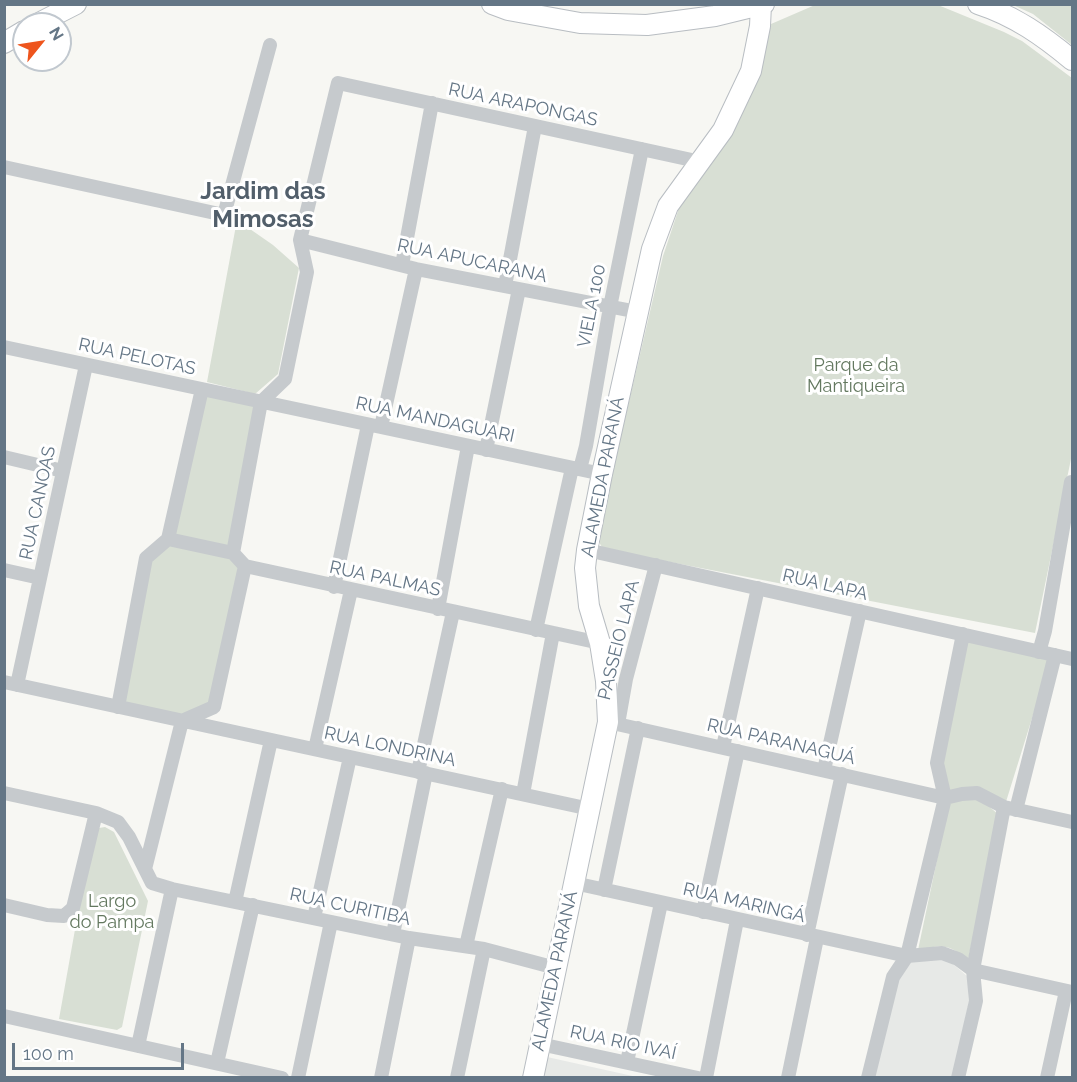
<!DOCTYPE html>
<meta charset="utf-8">
<style>
body{margin:0}
#map{position:relative;width:1077px;height:1082px;overflow:hidden;background:#f7f7f3;font-family:Raleway,sans-serif}
canvas{display:block}
.frame{position:absolute;inset:0;border:6px solid #647686;pointer-events:none}
.north{position:absolute;left:12px;top:12px;width:60px;height:60px;box-sizing:border-box;background:#fff;border:2px solid #c1c8cf;border-radius:50%;rotate:60deg;font-size:16px;font-weight:700;line-height:24px;text-align:center;color:#647686}
.north::after{content:'';display:block;margin:auto;width:21px;height:27px;background:#ee551d;clip-path:polygon(50% 0,100% 100%,50% 72%,0 100%)}
.scale{position:absolute;left:12px;top:1043px;width:172px;height:27px;box-sizing:border-box;border:3px solid #647686;border-top:0;padding-left:8px;font-size:18px;line-height:21px;white-space:nowrap;color:#647686;-webkit-text-stroke:4px #fff;paint-order:stroke}
</style>
<div id="map">
<canvas width="1077" height="1082"></canvas>
<div class="frame"></div>
<div class="north">N</div>
<div class="scale">100 m</div>
</div>
<script>
const ctx = document.querySelector('canvas').getContext('2d');
ctx.lineJoin = 'round';
function fill(path, color) { ctx.fillStyle = color; ctx.fill(path, 'evenodd'); }
function trace(path, color, width, dash) { ctx.strokeStyle = color; ctx.lineWidth = width; ctx.lineCap = dash ? 'butt' : 'round'; ctx.setLineDash(dash || []); ctx.stroke(path); }
function label(font, color, halo, rows, align = 'center') {
  ctx.font = font + ' Raleway,sans-serif'; ctx.lineWidth = 6; ctx.setLineDash([]); ctx.textBaseline = 'middle'; ctx.strokeStyle = halo; ctx.fillStyle = color; for (const [text, x, y, turn = 0] of rows) {
    ctx.save(); ctx.translate(x, y); ctx.rotate((+turn || 0) * Math.PI / 180); ctx.textAlign = isNaN(turn) ? turn : align; if (halo) ctx.strokeText(text, 0, 0); ctx.fillText(text, 0, 0); ctx.restore();
  }
}
fill(new Path2D(`
 M945 957 968 977 969 1002 952 1077 873 1078 894 978 912 958Z
 M547 1057 637 1077 543 1078Z`), '#e7e9e7');
fill(new Path2D(`
 M815 5H938L1004 32 1022 41 1072 78V459H1071L1035 633 603 549 599 542V530L663 256 685 190 749 100 761 70 771 24Z
 M1013 5H1072V45L1033 14Z
 M237 220 273 245 299 268 278 374 255 394 207 382Z
 M205 395 257 404 230 550 172 536Z
 M167 543 231 556 242 568 212 704 181 716 123 704 150 561Z
 M967 640 1048 658 1047 670 1005 805 947 792 942 762Z
 M977 796 999 815 968 960C948 943 942 945 918 950L949 803Z
 M105 827 114 832 148 901 122 1027 117 1030 59 1019 93 829Z`), '#d8dfd4');
const secondary = new Path2D(`
 M492 4 508 10 580 23 647 25 715 16 764 4
 M978 4C1015 16 1043 36 1072 60
 M37 24 76 4
 M4 43 24 31
 M533 1078 608 722 606 681 600 643 589 606 585 568 587 550 602 474 652 249 668 206 723 130 751 71 760 26 761 5`);
trace(secondary, '#b8bdc2', 22);
trace(new Path2D(`
 M4 167 224 215 270 45
 M300 240 416 269 638 312
 M402 265 432 103
 M505 286 535 126
 M4 347 602 474
 M381 427 416 269
 M486 450 519 289
 M4 457 63 471
 M580 469 586 446 610 307 642 149
 M168 539 233 553 245 566 600 643
 M587 550 1072 659
 M233 553 261 402 285 379 307 272 300 240 338 83 701 162
 M4 570 40 578
 M334 587 368 425
 M438 609 468 446
 M536 630 572 468
 M1039 652 1045 631 1071 482H1072
 M4 682 590 809
 M17 685 86 365
 M118 707 146 558 168 539 202 389
 M608 722 945 798 962 794 977 793 1004 807 1072 822
 M618 724 626 679 656 565
 M723 747 758 588
 M315 749 351 590
 M824 770 860 611
 M418 772 453 612
 M4 793 96 813 118 822 129 837 152 883 172 889 409 938 484 949 556 968
 M523 794 553 633
 M1016 810 1055 655
 M145 869 182 721 214 707 245 566
 M574 883 907 956 942 953 958 959 973 970 1072 992
 M604 890 638 728
 M235 902 271 740
 M4 905 47 915 64 916 73 908 96 813
 M703 912 738 751
 M314 918 350 757
 M393 934 426 773
 M807 935 842 774
 M466 946 502 789
 M4 1016 282 1078
 M540 1044 698 1078
 M138 1046 172 889
 M627 1062 661 903
 M217 1063 253 905
 M298 1078 331 922
 M381 1078 409 938
 M457 1078 484 949
 M706 1078 737 920
 M788 1078 817 938
 M868 1078 893 977 907 956 945 798 937 763 963 634
 M958 1078 976 1001 973 970 1004 807
 M1047 1078 1066 991`), '#c6cacd', 14);
trace(secondary, '#fff', 20);
label('18px', '#647686', '#fff', [
 ["RUA ARAPONGAS",523,105,12],
 ["RUA APUCARANA",472,261,12],
 ["VIELA 100",592,306,-79],
 ["RUA PELOTAS",137,357,12],
 ["RUA MANDAGUARI",435,420,12],
 ["ALAMEDA PARANÁ",603,477,-79],
 ["RUA CANOAS",38,503,-78],
 ["RUA PALMAS",385,579,12],
 ["RUA LAPA",825,585,13],
 ["PASSEIO LAPA",619,640,-76],
 ["RUA PARANAGUÁ",781,742,13],
 ["RUA LONDRINA",390,747,12],
 ["RUA MARINGÁ",744,903,13],
 ["RUA CURITIBA",350,907,12],
 ["ALAMEDA PARANÁ",555,971,-78],
 ["RUA RIO IVAÍ",623,1043,12]
]);
label('18px', '#63785f', '#fff', [
 ["Parque da",856,366],
 ["Mantiqueira",856,387],
 ["Largo",112,902],
 ["do Pampa",112,923]
]);
label('bold 24px', '#525f6b', '#fff', [
 ["Jardim das",263,192],
 ["Mimosas",263,220]
]);
</script>
